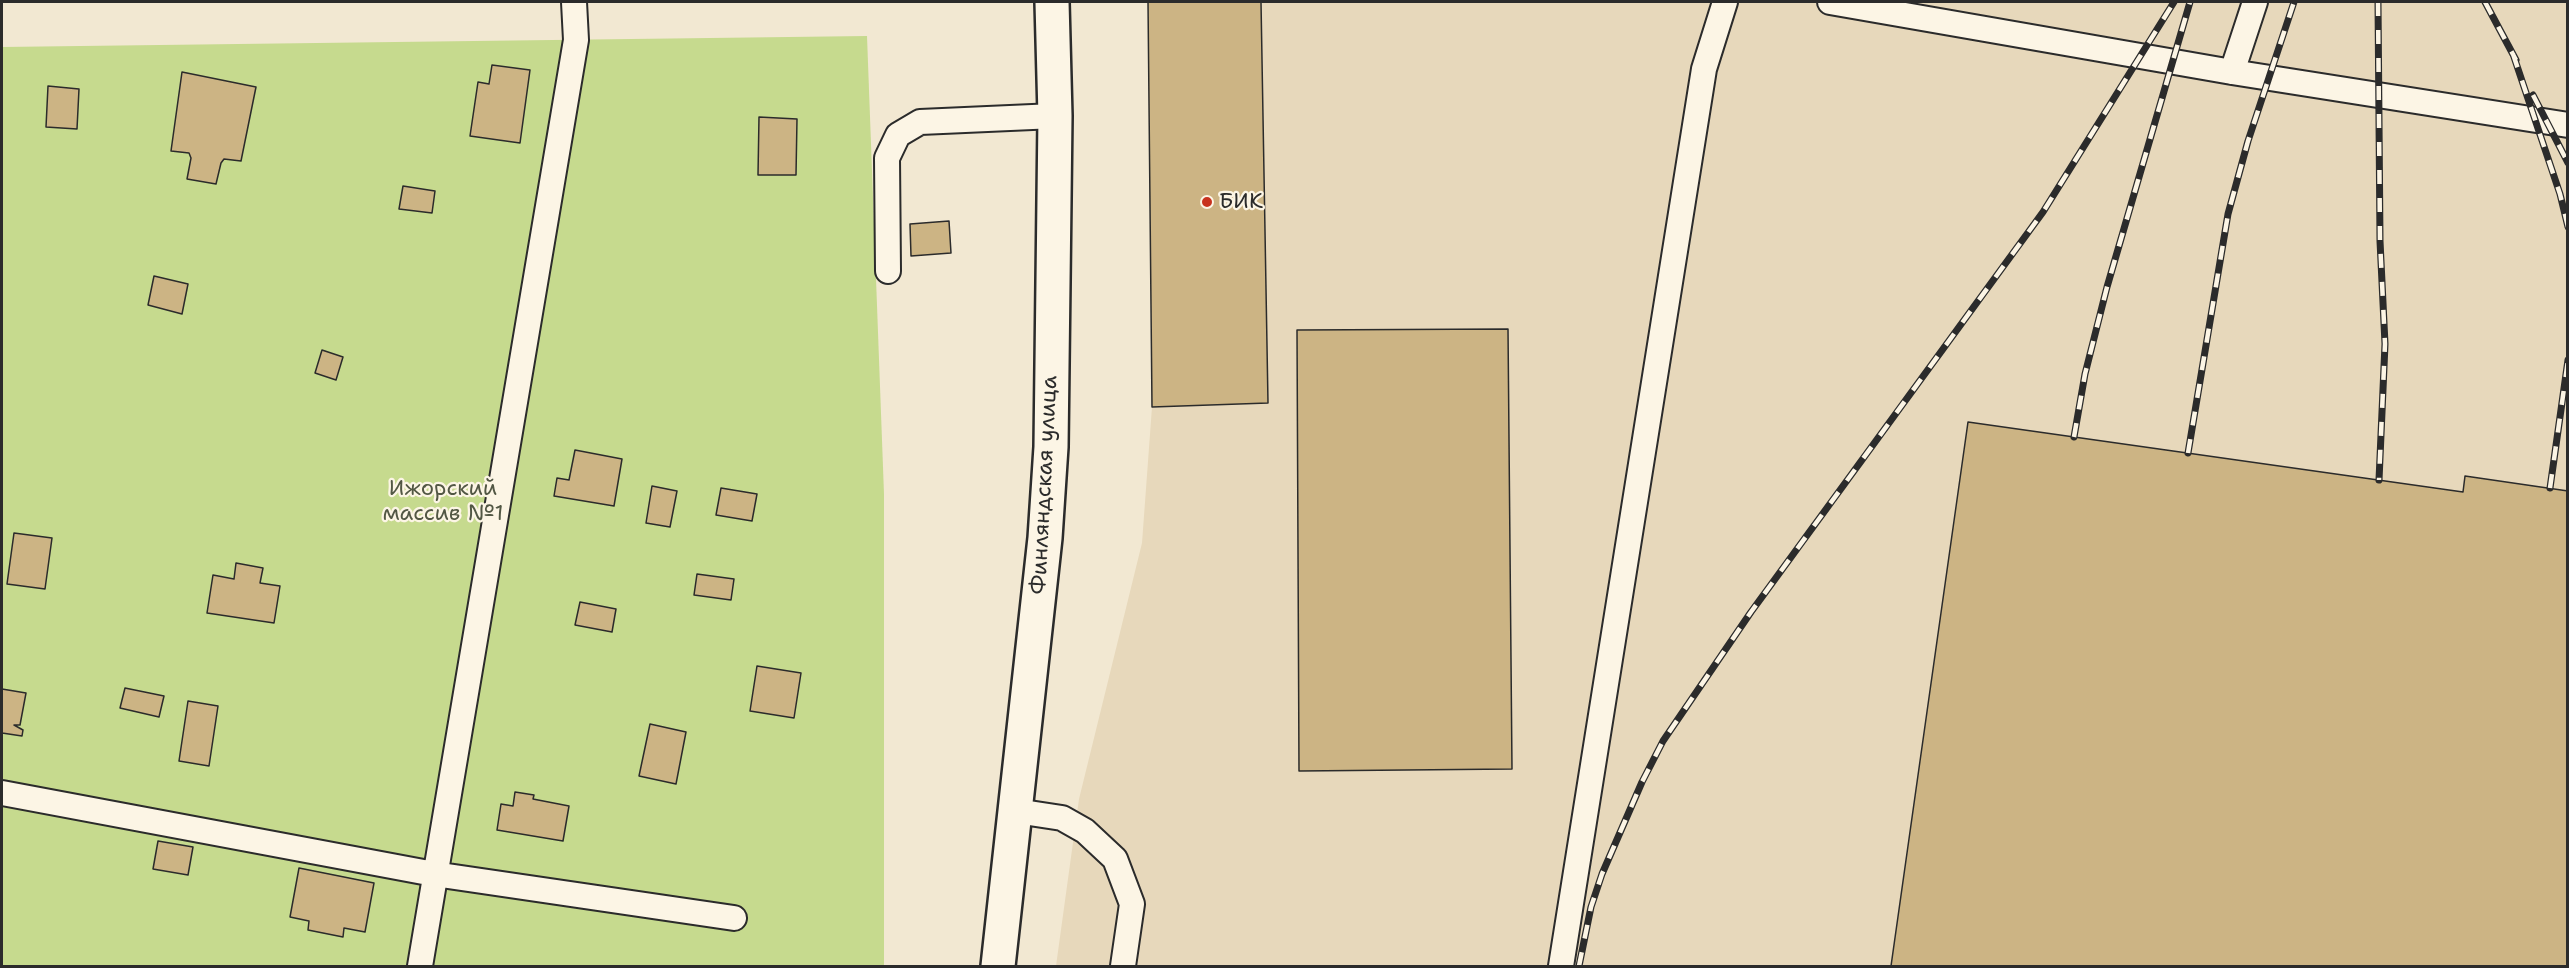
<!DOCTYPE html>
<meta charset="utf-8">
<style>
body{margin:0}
#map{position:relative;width:2569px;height:968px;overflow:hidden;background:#f2e8d2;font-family:"Shantell Sans",sans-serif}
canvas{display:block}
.frame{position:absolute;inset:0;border:3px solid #2b2b2b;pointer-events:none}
</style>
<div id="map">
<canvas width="2569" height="968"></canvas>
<div class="frame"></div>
</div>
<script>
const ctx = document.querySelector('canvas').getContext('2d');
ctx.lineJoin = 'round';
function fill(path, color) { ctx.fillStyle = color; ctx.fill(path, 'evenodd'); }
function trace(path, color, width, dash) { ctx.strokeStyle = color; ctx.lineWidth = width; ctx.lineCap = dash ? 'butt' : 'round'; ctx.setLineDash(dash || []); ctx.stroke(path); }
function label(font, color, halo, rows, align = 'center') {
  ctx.font = font + ' "Shantell Sans",sans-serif'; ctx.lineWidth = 4.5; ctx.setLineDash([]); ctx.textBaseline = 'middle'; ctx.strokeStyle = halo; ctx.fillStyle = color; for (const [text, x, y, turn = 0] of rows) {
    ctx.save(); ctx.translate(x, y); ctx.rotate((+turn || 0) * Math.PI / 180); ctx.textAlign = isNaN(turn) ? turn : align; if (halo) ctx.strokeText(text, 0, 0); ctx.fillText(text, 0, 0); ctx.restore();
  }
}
fill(new Path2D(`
 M1261 2H2567V966H1056L1079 799 1142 543 1152 407 1268 403Z`), '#e7d8bb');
fill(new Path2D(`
 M867 36 884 494V966H2V47Z`), '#c6da8e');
const building = new Path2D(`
 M1148 2H1261L1268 403 1152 407Z
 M492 65 530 70 520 143 470 136 478 82 489 84Z
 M182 72 256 87 241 161 224 159 221 163 216 184 187 179 191 158 189 153 171 151Z
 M48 86 79 89 77 129 46 127Z
 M759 117 797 119 796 175H758Z
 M403 186 435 191 432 213 399 209Z
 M949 221 951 253 911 256 910 224Z
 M154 276 188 284 182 314 148 305Z
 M1508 329 1512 769 1299 771 1297 330Z
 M322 350 343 357 336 380 315 373Z
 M1968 422 2463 492 2465 476 2568 491V966H1891Z
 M575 450 622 459 614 506 554 496 557 478 569 480Z
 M652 486 677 491 670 527 646 523Z
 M721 488 757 494 752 521 716 515Z
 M14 533 52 538 45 589 7 584Z
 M236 563 263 568 260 583 280 586 274 623 207 613 213 575 234 579Z
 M697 574 734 579 731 600 694 595Z
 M580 602 616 609 612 632 575 625Z
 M757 666 801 673 794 718 750 711Z
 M125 688 164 696 159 717 120 708Z
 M2 689 26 693 20 725H14L23 730 22 736 2 733Z
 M188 701 218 706 209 766 179 761Z
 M650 724 686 732 676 784 639 776Z
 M515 792 534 795 533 799 569 806 563 841 497 830 501 804 513 806Z
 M158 841 193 847 188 875 153 869Z
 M299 868 374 883 365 932 344 928 343 937 308 930 309 921 290 917Z`);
fill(building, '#ccb484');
trace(building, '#2b2b2b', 1.5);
const lane = new Path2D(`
 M1830 2 2232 72 2568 125
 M2232 72 2255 2
 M888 271 887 158 898 135 920 122 1055 116
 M2 793 434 874 734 918
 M1016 811 1062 818 1085 831 1115 859 1132 904 1123 966
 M420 966 576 40 574 2
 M1561 966 1704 69 1725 2`);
const street = new Path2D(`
 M998 966 1045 538 1051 447 1055 116 1052 2`);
trace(lane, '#2b2b2b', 28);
trace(street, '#2b2b2b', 38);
trace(lane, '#fcf5e5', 24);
trace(street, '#fcf5e5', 33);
const rail = new Path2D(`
 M2378 2 2380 241 2385 344 2379 480
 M2485 2 2516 60
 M2513 54 2560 194 2568 227
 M2533 95 2568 163
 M2074 437 2085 374 2107 287 2190 2
 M2188 453 2228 214 2248 141 2294 2
 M2550 488 2568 360
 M1579 966 1591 907 1602 874 1642 782 1663 741 1751 612 2043 212 2174 2`);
trace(rail, '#2b2b2b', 7);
trace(rail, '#fcf5e5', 4.5, [14]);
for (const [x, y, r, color] of [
 [1207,202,6,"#c8321e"]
]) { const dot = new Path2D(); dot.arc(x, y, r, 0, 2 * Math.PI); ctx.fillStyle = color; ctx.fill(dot); trace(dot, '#fcf5e5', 2); }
label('22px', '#2b2b2b', '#fcf5e5', [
 ["БИК",1219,202]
], 'left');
label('22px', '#2b2b2b', '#fcf5e5', [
 ["Финляндская улица",1045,485,-87]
]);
label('22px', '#525744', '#fcf5e5', [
 ["Ижорский",443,489],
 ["массив №1",443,514]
]);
</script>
